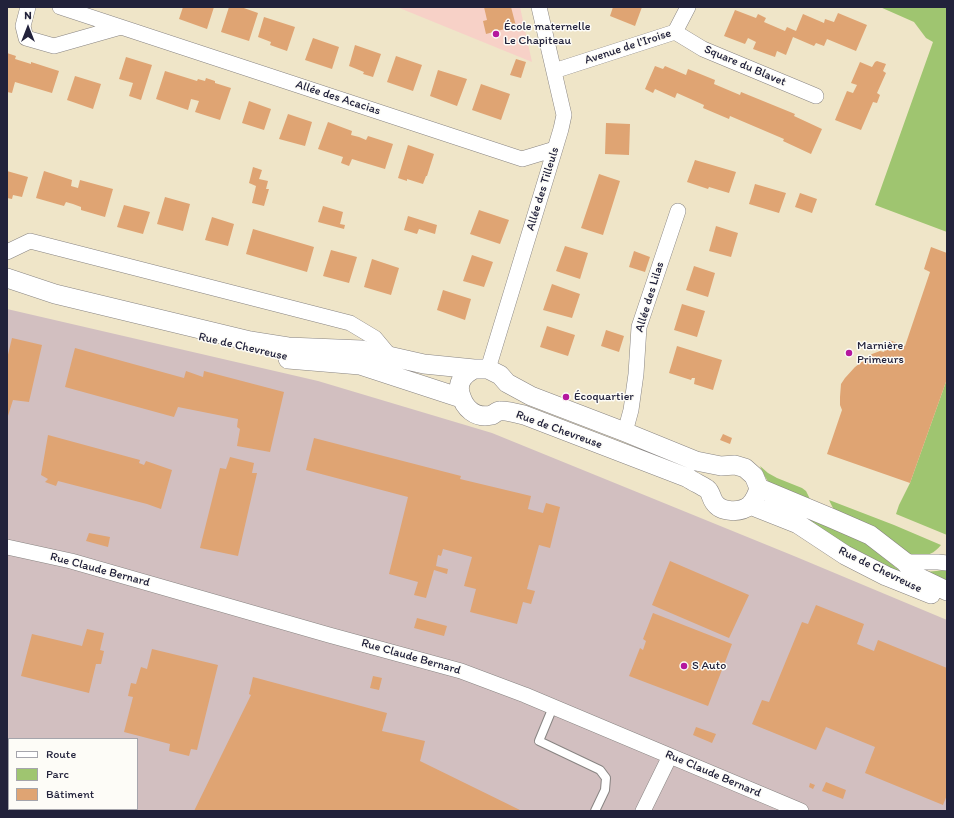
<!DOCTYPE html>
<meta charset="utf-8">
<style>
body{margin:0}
#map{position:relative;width:954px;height:818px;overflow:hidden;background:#efe5c8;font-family:Itim,sans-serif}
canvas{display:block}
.frame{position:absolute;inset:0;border:8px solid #22223b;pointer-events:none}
.legend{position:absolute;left:8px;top:738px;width:130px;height:72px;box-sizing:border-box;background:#fdfcf7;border:1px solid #a5a5ac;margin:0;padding:5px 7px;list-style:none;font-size:12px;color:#22223b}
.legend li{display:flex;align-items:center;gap:8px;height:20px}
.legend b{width:20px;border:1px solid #a5a5ac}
.north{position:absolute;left:8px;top:8px;width:40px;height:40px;-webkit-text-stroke:3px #fdfcf7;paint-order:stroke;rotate:0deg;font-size:11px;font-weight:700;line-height:16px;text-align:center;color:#22223b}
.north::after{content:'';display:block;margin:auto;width:14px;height:18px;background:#22223b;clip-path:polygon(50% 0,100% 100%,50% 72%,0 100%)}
</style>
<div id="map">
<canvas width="954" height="818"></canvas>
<div class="frame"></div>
<ul class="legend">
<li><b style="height:5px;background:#fff"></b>Route</li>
<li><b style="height:11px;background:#9fc570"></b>Parc</li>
<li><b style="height:11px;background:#dfa473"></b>Bâtiment</li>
</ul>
<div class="north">N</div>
</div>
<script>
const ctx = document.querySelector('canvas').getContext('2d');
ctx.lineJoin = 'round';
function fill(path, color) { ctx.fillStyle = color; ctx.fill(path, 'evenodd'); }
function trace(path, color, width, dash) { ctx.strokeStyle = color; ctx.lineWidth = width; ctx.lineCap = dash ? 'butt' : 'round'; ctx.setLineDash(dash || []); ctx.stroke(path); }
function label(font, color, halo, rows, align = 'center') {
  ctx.font = font + ' Itim,sans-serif'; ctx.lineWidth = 3; ctx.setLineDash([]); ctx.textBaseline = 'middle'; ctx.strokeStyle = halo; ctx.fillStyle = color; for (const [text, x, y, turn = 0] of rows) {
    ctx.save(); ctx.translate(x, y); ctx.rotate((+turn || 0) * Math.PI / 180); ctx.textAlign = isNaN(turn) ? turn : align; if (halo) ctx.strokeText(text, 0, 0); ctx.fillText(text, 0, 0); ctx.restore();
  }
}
fill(new Path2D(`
 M397 7H520L532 62Z`), '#f7d1c7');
fill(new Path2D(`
 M7 309 318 381 492 433 794 556 947 620V811H7ZM9 739H137V809H9Z`), '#d2bfc0');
fill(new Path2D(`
 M880 7H947V232L875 205 933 42 926 38 914 22Z
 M947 379V535L896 514 899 505 910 483Z
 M760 466 768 473 777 478 802 488 806 491 811 501 769 483 764 475Z
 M763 496 860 538 906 576 862 557Z
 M829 500 894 525 941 545C931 557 924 556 910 555L834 510Z
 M947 570V584L925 572Z`), '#9fc570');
fill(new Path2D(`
 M183 7H214L207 29 179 19Z
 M229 7H241L258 13 249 41 221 32Z
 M484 7H511L516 26 486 34 483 21 487 20Z
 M613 7H642L635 26 610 16Z
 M735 10 756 18 758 14 766 18 764 22 785 31 787 27 796 31 803 14 824 23 825 19 834 22 838 13 867 25 856 51 827 39 824 46 816 43 814 46 793 37 786 55 777 51 775 57 753 49 756 42 748 38 745 44 724 36Z
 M264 17 295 27 287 51 270 45 271 42 258 37Z
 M313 38 339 47 332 69 305 60Z
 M355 45 381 54 373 77 363 74 364 72 349 66Z
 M7 53 16 56 15 59 31 64V62L59 71 52 93 15 82 12 93 7 92V82L8 79H7Z
 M396 56 422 65 413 91 387 82Z
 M126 57 152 65 141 100 129 96 133 83 119 79Z
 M516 59 526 62 521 78 510 75Z
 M877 61 886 64 883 71 886 73 877 93 880 95 877 103 873 102 861 130 835 120 847 91 853 93 857 85 851 83 860 62 872 67 875 62Z
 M655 66 663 69 665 66 686 75 688 69 715 80 714 84 740 95 741 92 795 114 794 116 822 129 811 154 783 141 784 139 730 116 729 119 703 108 704 105 677 93 675 98 655 89 653 93 645 89Z
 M438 70 467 79 457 106 430 96Z
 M165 71 197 81 198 79 205 81 206 78 215 81V83L231 88 220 120 195 112 199 101 191 99 188 110 156 99Z
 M75 76 101 84 93 109 67 100Z
 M481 84 510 94 501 120 472 110Z
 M249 101 271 109 264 130 242 123Z
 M288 114 312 122 305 146 279 139Z
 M328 122 352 131 351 135 359 137 366 140 368 136 393 144 385 169 352 159 349 166 341 163 343 157 318 149Z
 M606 123 630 124 629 155 605 154Z
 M408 145 434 154 427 176H426L423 184 407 179V181L398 178Z
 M695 160 736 172 729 193 709 187 708 189 687 182Z
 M253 167 262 170 259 179 268 181 266 189H269L264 206 252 203 256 186 249 183Z
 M7 171 28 177 22 197 13 195 12 199 7 198Z
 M44 171 72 180 71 186 78 188 80 180 113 189 105 217 81 210V207L73 204 66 202 64 206 36 198Z
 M599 174 620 181 603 235 581 228Z
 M755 184 786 193 779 213 749 204Z
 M800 193 817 199 812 213 795 207Z
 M165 197 190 204 183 231 157 224Z
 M124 205 150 212 143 234 117 227Z
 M323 206 343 212 340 224 345 225 344 229 318 222Z
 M479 210 509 220 500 244 470 234Z
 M408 216 437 225 435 234 419 229 417 234 404 230Z
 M212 217 234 224 228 246 205 240Z
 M716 226 738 233 731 257 709 251Z
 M253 229 314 247 307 272 246 254Z
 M565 246 588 253 580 279 556 271Z
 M931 247 947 253V379L910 483 827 454 842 410 840 405V397L841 384 845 378 855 367 872 354 880 351 884 352 889 340 905 346 930 272 924 269Z
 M331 250 357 257 349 283 323 276Z
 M634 251 650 257 645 272 629 267Z
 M472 255 493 262 484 287 463 281Z
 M372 259 399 268 391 295 364 287Z
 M694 266 715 273 708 297 686 290Z
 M552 284 580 294 572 318 543 310Z
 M443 290 471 299 465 320 437 310Z
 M682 304 705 311 697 337 674 330Z
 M547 326 575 335 568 356 540 347Z
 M606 330 624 336 619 352 601 346Z
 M12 338 42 345 29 402 13 400 7 419V359Z
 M677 346 722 360 713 390 694 384 695 378H692L691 380 669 373Z
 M75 348 184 378 186 371 203 377 204 371 284 392 270 452 237 446 240 429 237 427 238 419 178 407 174 417 65 387Z
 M723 434 732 438 730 444 720 440Z
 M48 435 140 460 139 463 144 465 146 461 172 470 161 509 147 504 58 481 56 486 45 482 48 479 41 475Z
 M314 438 461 476 460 479 531 496 528 509 543 513 546 503 560 507 550 548 539 545 527 589 535 591 531 604 523 602 517 624 470 612 476 589 464 586 472 557 443 549 441 556 438 555 436 566 448 569 447 574 434 570 426 598 414 595 418 582 389 574 408 497 306 470Z
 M230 457 254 463 252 473H257L238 556 200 548 220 468 226 469Z
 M89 533 110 537 108 547 86 541Z
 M670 561 749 595 729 638 652 605Z
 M816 605 864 624 857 644 874 651 878 640 947 668V795L943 805 865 773 875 747 826 727 816 750 752 724 762 700 769 702 802 622 808 624Z
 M653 613 732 644 708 706 629 676 640 648 643 650 646 641 643 639Z
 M417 618 447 626 444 636 414 628Z
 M87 629 104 633 100 650 104 651 101 664H96L89 693 21 676 32 634 82 646Z
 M152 649 218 665 197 750 191 749 189 756 169 751 170 744 124 732 133 697 128 696 131 683 136 684 141 667 147 669Z
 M373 676 382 678 379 690 370 688Z
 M253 677 387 713 382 731 425 741 420 761 522 811H194L251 695 249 694Z
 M696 727 716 734 712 743 693 735Z
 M826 782 846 790 843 799 822 791Z
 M810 783 815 785 813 789 809 787Z`), '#dfa473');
const service = new Path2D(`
 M553 707 539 741 600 770 606 778 605 790 595 811`);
const minor = new Path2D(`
 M28 7 23 26 26 38 54 46 121 27
 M60 7 522 159 555 149
 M675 32 703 49 816 96
 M554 71 675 32 688 7
 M7 252 30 241 350 323 375 338 390 356
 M488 369 555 149 561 129 564 115 539 7
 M625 432 631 410 636 374 639 327 678 211
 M7 547 71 561 329 635 461 671 525 695 801 811
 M905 562H938L947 563
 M643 811 670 756`);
const tertiary = new Path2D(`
 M7 278 55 294 250 341 288 347 362 350 424 364 474 369H488L500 375 507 383 531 396 625 432 696 461 721 466 735 465 745 468 754 476 759 488 831 518 870 535 905 562 918 577 947 591
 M288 359 360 365 461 398
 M474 369C465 374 457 381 460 393 464 408 475 419 492 415 494 414 497 411 500 411 504 410 520 414 524 415L688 478C694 482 701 485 707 489 711 492 711 498 714 502 721 513 741 513 750 505 755 500 757 495 759 488
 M750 505 798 524 845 555 886 576 931 594`);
trace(service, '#888482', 10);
trace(minor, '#888482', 16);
trace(tertiary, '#888482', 20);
trace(service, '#fff', 8);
trace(minor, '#fff', 15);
trace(tertiary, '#fff', 19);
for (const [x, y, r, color] of [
 [496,34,4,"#b5179e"],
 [849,353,4,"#b5179e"],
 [566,397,4,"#b5179e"],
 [684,666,4,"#b5179e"]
]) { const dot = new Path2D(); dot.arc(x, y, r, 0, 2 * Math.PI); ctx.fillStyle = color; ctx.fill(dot); trace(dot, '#fdfcf7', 1.5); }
label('12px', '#22223b', '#fdfcf7', [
 ["École maternelle",504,27],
 ["Le Chapiteau",504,41],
 ["Marnière",857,346],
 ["Primeurs",857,360],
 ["Écoquartier",574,397],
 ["S Auto",692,666]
], 'left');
label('12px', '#22223b', '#fdfcf7', [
 ["Avenue de l'Iroise",628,47,-18],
 ["Square du Blavet",745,66,23],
 ["Allée des Acacias",338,98,18],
 ["Allée des Tilleuls",543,189,-73],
 ["Allée des Lilas",650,297,-73],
 ["Rue de Chevreuse",243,347,13],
 ["Rue de Chevreuse",559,430,20],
 ["Rue Claude Bernard",100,570,15],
 ["Rue de Chevreuse",880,570,26],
 ["Rue Claude Bernard",411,657,16],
 ["Rue Claude Bernard",713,774,23]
]);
</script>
